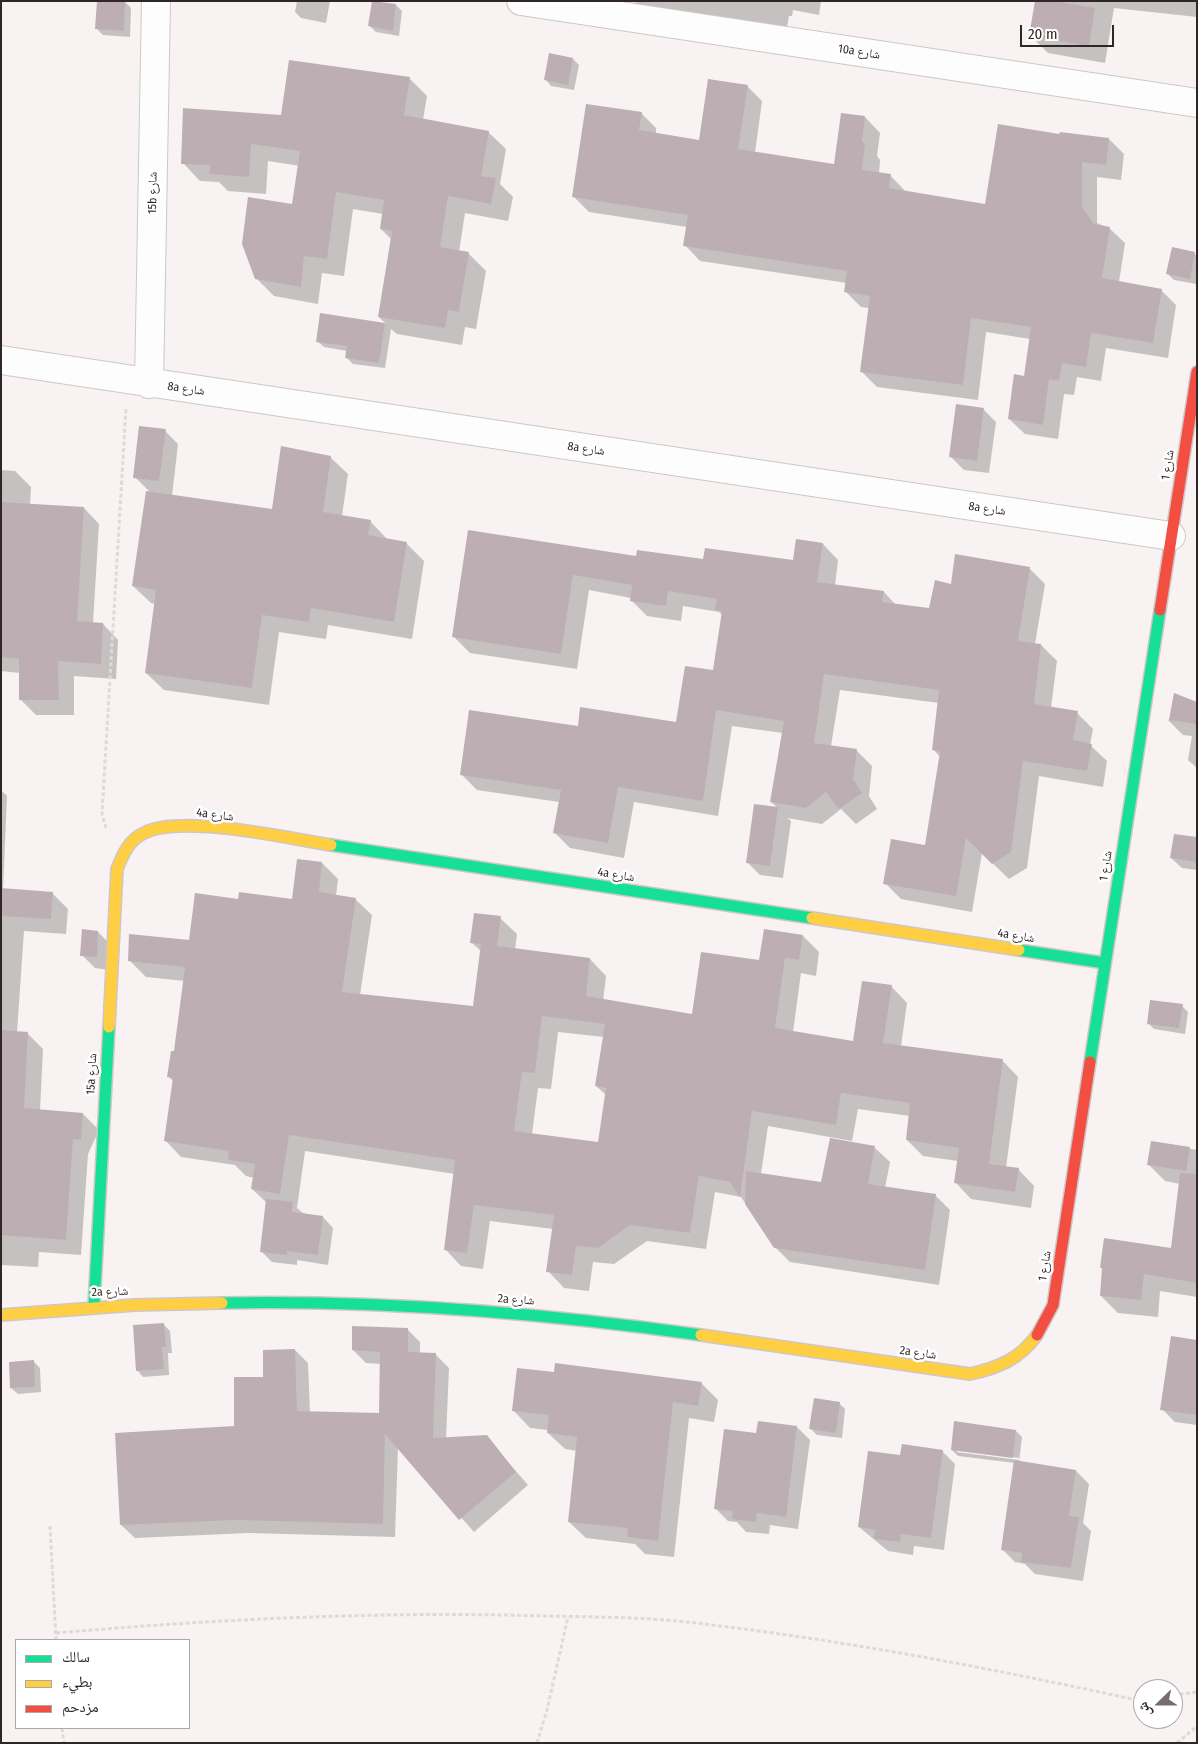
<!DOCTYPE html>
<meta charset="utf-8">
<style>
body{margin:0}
#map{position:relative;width:1198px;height:1744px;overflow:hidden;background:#f8f2f2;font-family:"Fira Sans Condensed","Noto Naskh Arabic",sans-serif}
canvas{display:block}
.frame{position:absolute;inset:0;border:2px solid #312626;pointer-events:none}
.legend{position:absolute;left:15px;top:1639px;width:175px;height:90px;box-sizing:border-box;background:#fff;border:1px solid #ada8a8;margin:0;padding:6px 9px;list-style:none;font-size:15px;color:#312626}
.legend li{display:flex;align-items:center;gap:10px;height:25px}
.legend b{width:25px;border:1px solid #ada8a8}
.north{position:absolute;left:1133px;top:1679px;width:50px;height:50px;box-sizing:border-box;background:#fff;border:1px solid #ada8a8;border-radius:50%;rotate:248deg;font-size:14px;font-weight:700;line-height:20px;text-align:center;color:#312626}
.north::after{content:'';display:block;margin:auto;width:18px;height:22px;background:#776d6d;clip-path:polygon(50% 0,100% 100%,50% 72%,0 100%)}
.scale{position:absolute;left:1020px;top:25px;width:94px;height:22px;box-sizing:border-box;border:2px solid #312626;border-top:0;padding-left:6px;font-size:15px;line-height:18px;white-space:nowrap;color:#312626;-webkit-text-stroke:4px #fff;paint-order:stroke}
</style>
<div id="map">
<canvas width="1198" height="1744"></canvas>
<div class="frame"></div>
<ul class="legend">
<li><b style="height:6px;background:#16e098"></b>سالك</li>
<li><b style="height:6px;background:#ffcf43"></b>بطيء</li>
<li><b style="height:6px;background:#f24e42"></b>مزدحم</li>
</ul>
<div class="north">ش</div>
<div class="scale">20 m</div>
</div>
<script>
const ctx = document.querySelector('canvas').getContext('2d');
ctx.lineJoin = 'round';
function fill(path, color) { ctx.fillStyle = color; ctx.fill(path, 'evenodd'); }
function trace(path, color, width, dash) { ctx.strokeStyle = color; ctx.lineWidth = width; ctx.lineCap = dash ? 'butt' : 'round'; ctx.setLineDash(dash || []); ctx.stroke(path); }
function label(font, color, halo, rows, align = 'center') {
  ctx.font = font + ' "Fira Sans Condensed","Noto Naskh Arabic",sans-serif'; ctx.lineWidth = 5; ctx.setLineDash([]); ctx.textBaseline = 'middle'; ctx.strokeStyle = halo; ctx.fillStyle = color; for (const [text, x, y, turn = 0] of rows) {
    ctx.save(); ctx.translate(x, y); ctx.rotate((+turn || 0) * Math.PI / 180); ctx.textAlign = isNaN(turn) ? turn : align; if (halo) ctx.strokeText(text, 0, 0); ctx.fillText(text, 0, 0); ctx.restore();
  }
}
fill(new Path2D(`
 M108 1 125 2 131 8 130 37 103 35 97 29Z
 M297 1H330L326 23 301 18 295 12Z
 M634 1H821L819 15 793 10 792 16H789L785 39 649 16Z
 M1036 1H1197V17L1114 8 1105 63 1048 53 1031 36Z
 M396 5 402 11 399 36 376 32 370 26Z
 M573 59 579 65 574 90 551 86 545 79Z
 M409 78 427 96 423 120 488 132 506 149 500 184 513 197 508 221 465 213 459 252 468 253 486 271 476 329 465 327 462 345 397 334 391 329 385 368 353 364 346 357 347 351 324 347 317 341 321 315 386 324 379 317 392 240 381 229 383 214 353 209 344 276 322 273 318 304 274 296 256 278 294 205 300 166 268 161 266 194 228 191 219 182 200 181 183 163 282 117Z
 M747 86 762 101 755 153 835 166 865 117 880 133 877 156 880 160 879 174 890 175 906 192 986 205 1061 133 1109 139 1124 154 1121 180 1097 177V223L1109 228 1125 243 1119 282 1161 290 1176 305 1168 358 1106 348 1101 381 1077 377 1074 395 1064 394 1058 439 1025 434 1009 419 1025 377 1030 339 986 332 978 400 877 387 862 372 869 308 861 307 845 291 847 283 700 261 685 245 687 227 589 212 573 196 641 113 656 128V134L700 141Z
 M1173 248 1197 255 1196 284 1174 280 1168 274Z
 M983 409 996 422 989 473 964 470 951 457Z
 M165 431 178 444 172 496 273 511 330 457 348 474 342 516 370 521 388 540 406 543 424 561 412 639 328 625 326 639 279 632 269 705 164 690 146 673 155 604 151 603 133 586 150 492 135 477Z
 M1 470 15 471 31 487 30 505 84 508 99 524 93 623 103 624 118 640 116 679 74 676V715H36L20 699V673L1 671Z
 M469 531 637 557 704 560 794 562 823 544 838 560 835 585 884 592 896 605 930 609 952 586 1029 568 1045 584 1035 644 1041 645 1057 661 1051 708 1077 713 1093 729 1090 745 1107 761 1103 787 1039 776 1027 868 1009 879 982 853 972 912 901 899 885 883 926 846 940 757 934 750 939 703 840 690 831 746 856 750 872 766 869 796 877 809 856 824 841 809 822 824 787 818 791 821 783 878 760 875 747 862 755 805 778 808 771 802 783 733 732 726 718 816 634 802 624 858 570 848 554 832 559 802 477 790 461 774 579 728 677 724 714 672 722 615 719 612 683 606 681 621 647 616 631 600V598L589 590 577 669 470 653 454 637Z
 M1197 701V768L1188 760 1192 736 1183 735 1168 720Z
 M1 790 7 796 3 890 52 893 68 909 66 934 24 931 17 1032 27 1033 43 1049 40 1111 83 1114 99 1130 88 1154 81 1255 39 1252 38 1267 1 1265Z
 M1197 839V870L1182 868 1171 858Z
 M322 863 338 879 336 896 355 899 372 915 360 995 474 1008 482 952 471 942 500 918 517 934 515 950 590 959 606 976 603 1001 693 1016 761 961 803 936 819 952 816 976 801 973 793 1032 854 1042 891 986 907 1003 901 1046 1002 1060 1018 1077 1006 1168 1018 1169 1034 1186 1031 1208 971 1199 955 1182 958 1161 923 1156 907 1140 910 1116 858 1109 852 1141 768 1126 761 1174 822 1183 831 1140 875 1148 890 1162 885 1188 935 1195 950 1210 939 1285 790 1262 775 1247 741 1197 715 1192 706 1249 647 1241 614 1264 593 1262 589 1291 564 1288 548 1271 553 1229 490 1221 483 1269 461 1266 445 1249 455 1174 305 1151 297 1208 303 1213 323 1217 333 1228 328 1265 297 1260V1265L272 1262 262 1252 267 1203 252 1189 254 1178 246 1176 235 1165 181 1157 165 1140 174 1082 168 1076 175 1053 185 981 146 977 129 960 190 942 239 900 294 901ZM558 1032 604 1037 596 1086 606 1095 599 1143 532 1134 538 1088 551 1089Z
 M98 932 111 945 109 970 95 968 82 955Z
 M1182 1006 1188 1012 1185 1034 1154 1029 1148 1023Z
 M1152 1142 1197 1150V1297L1160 1291 1158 1317 1118 1313 1101 1296 1172 1250 1180 1184 1165 1181 1148 1164Z
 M164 1325 170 1331 172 1353H168L169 1375 143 1377 137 1370Z
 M407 1329 420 1342V1354H435L449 1368 446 1439 486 1437 528 1485 474 1532 398 1447 395 1537 249 1533 135 1538 121 1525 235 1428 265 1378 295 1350 308 1363 310 1412 380 1414 381 1364 366 1363 353 1350Z
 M1197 1341V1425L1175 1422 1162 1409Z
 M34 1362 40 1368 41 1392 18 1394 11 1388Z
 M555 1374 701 1383 718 1400 714 1422 689 1418 674 1557 645 1554 635 1544 586 1538 569 1522 577 1451 565 1449 548 1433V1430L530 1428 514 1411Z
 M839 1403 845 1409 842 1438 817 1435 811 1429Z
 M759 1423 797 1427 810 1440 798 1529 770 1525 769 1534 746 1532 737 1522 728 1521 715 1508 758 1435Z
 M1016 1431 1022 1437 1019 1462 1076 1471 1089 1484 1083 1523 1091 1531 1083 1581 1035 1574 1025 1564 1015 1562 1002 1549 1015 1463 958 1456 952 1450ZM957 1450 1019 1458V1460L957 1452Z
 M942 1451 955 1464 944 1550 914 1546 913 1555 888 1551 859 1527 901 1457Z`), '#0003');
fill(new Path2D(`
 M97 1H125L124 31 95 29Z
 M372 1 396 4 393 31 368 26Z
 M1035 1H1054L1095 8 1089 46 1029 36Z
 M549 53 573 58 568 85 544 80Z
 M289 60 410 77 404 115 489 131 481 176 496 178 491 204 448 196 440 247 469 252 459 312 448 310 445 328 378 317 392 231 380 229 384 200 336 192 327 259 304 256 301 287 255 279 242 244 248 197 292 204 300 151 251 144 249 177 209 174 210 165 181 164 183 108 281 115Z
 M708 79 748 85 738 149 834 164 841 113 865 116 862 142 865 143 862 170 891 174 889 188 985 204 998 124 1059 134 1060 132 1109 138 1106 165 1082 162V207L1094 224 1110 227 1102 278 1162 289 1153 343 1091 333 1086 367 1062 363 1059 381 1049 379 1043 425 1008 419 1014 374 1024 376 1031 327 971 318 963 385 860 372 870 296 844 292 847 271 683 246 688 215 572 197 586 104 642 112 639 130 699 140Z
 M1172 247 1195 252 1190 279 1166 274Z
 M320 313 385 323 379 363 345 358 347 346 316 342Z
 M956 404 984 408 977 461 949 457Z
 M139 426 166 429 159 481 133 478Z
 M281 446 331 456 323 512 371 520 368 535 407 542 394 622 311 608 309 622 262 615 252 688 145 673 156 590 132 586 146 491 272 509Z
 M1 502 84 507 77 621 103 623 101 664 58 661 59 700H19V659L1 657Z
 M468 530 636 556 637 550 703 559 705 548 793 560 796 539 823 543 817 582 884 591 882 602 929 608 935 580 951 584 955 554 1030 567 1018 641 1041 644 1034 704 1078 711 1073 740 1092 744 1087 771 1023 761 1011 852 992 864 966 838 956 896 883 884 891 839 925 845 940 752 932 750 939 690 824 674 814 743 857 749 853 779 862 793 839 809 826 792 806 808 770 802 784 721 716 710 703 801 618 787 608 843 553 833 561 790 460 775 469 710 578 726 580 707 676 722 685 666 713 670 722 611 715 610 717 599 668 591 666 606 630 601 632 585 573 575 561 654 452 637Z
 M1174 693 1197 702V724L1169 720Z
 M754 804 778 807 770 866 746 863Z
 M1174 834 1197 837V862L1170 858Z
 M297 859 322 862 319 892 356 898 342 992 473 1006 481 944 470 943 474 913 501 916 497 946 490 945 590 958 586 996 692 1014 701 952 759 960 764 929 803 935 799 960 785 958 775 1028 853 1041 862 981 892 985 883 1043 1003 1059 989 1164 1019 1168 1015 1192 954 1183 959 1148 906 1140 910 1103 841 1093 836 1125 752 1111 740 1197 730 1182 699 1176 690 1233 630 1225 598 1248 576 1246 572 1275 546 1272 554 1215 474 1205 467 1253 444 1250 455 1160 289 1135 280 1194 251 1189 255 1164 228 1160 229 1151 164 1141 173 1078 167 1077 171 1051H174L185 967 128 961 129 934 189 940 195 893 238 899 239 892 292 899ZM542 1016 605 1024 595 1086 606 1088 598 1142 514 1131 522 1072 535 1073Z
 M1 888 53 892 51 919 1 916Z
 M82 929 98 931 97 957 80 956Z
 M1150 1000 1183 1004 1179 1028 1147 1024Z
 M1 1030 28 1032 24 1108 83 1113 81 1140 73 1139 66 1240 1 1235Z
 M830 1138 875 1146 868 1184 936 1194 925 1270 774 1248 745 1204 746 1171 821 1182Z
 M1151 1141 1190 1147 1186 1171 1147 1165Z
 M1180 1173 1197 1174V1283L1144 1274 1141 1300 1100 1296 1102 1268H1100L1104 1238 1171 1248Z
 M266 1199 293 1202 292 1212 323 1216 318 1255 287 1251V1255L260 1252Z
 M164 1323 166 1347H162L164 1369 136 1371 133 1325Z
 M352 1326 408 1328V1352L436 1353 433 1438 487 1435 516 1472 459 1520 385 1434 383 1524 235 1520 120 1525 115 1433 234 1426V1377H263V1350L295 1349 297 1411 379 1413 380 1352 352 1350Z
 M1171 1336 1197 1340V1415L1160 1410Z
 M34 1360 35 1387 10 1388 9 1362Z
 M555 1363 702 1382 698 1406 673 1402 658 1541 627 1537 628 1528 568 1522 577 1437 547 1433 549 1415 512 1411 517 1368 554 1372Z
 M814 1398 840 1402 836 1433 809 1429Z
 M758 1421 797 1426 786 1517 757 1513 756 1522 732 1519 733 1511 714 1509 724 1429 756 1433Z
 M954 1421 1016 1430 1013 1458 951 1450Z
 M902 1444 943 1450 931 1538 901 1534 900 1542 874 1539 875 1530 858 1527 868 1451 900 1455Z
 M1014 1460 1076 1470 1069 1516 1079 1517 1071 1568 1021 1562 1022 1553 1001 1550Z`), '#bdaeb4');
const street = new Path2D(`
 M521 1 1197 103
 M1 360 1171 536
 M149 384 156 1`);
const fast = new Path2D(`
 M331 845 812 918
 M1019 950 1105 963
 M1090 1062 1160 610
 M222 1303C383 1300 542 1313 701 1335
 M94 1306 109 1027`);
const slow = new Path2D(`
 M812 918 1019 950
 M109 1027 117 869C123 854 129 840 144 833 182 814 287 838 331 845
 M1 1315 135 1305 222 1303
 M701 1335 970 1374C998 1368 1020 1359 1037 1335`);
const jam = new Path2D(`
 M1160 610 1197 372
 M1037 1335 1053 1305 1090 1062`);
trace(street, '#cfc7c7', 30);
trace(fast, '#cfc7c7', 14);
trace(slow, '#cfc7c7', 14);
trace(jam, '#cfc7c7', 14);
trace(new Path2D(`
 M106 828 102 814 126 408
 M50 1526 56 1640
 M56 1633C219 1619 382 1611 546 1616 593 1617 641 1617 687 1622 837 1639 985 1667 1132 1699L1143 1698
 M1173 1695 1197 1692
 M62 1728 64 1743
 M537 1743 547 1710 568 1617
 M1177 1743 1197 1726`), '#dddada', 3, [4, 2.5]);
trace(street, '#fefdfd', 28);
trace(fast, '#16e098', 11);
trace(slow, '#ffcf43', 11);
trace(jam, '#f24e42', 11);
label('12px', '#312626', '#fff', [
 ["10a شارع",859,52,9],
 ["15b شارع",153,193,-89],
 ["8a شارع",186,389,8],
 ["8a شارع",586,449,8],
 ["شارع 1",1168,465,-81],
 ["8a شارع",987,509,8],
 ["4a شارع",215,815,7],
 ["شارع 1",1106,866,-81],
 ["4a شارع",616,875,9],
 ["4a شارع",1016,936,9],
 ["15a شارع",92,1074,-87],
 ["شارع 1",1045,1266,-81],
 ["2a شارع",110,1292,-2],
 ["2a شارع",516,1300,4],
 ["2a شارع",918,1353,8]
]);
</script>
